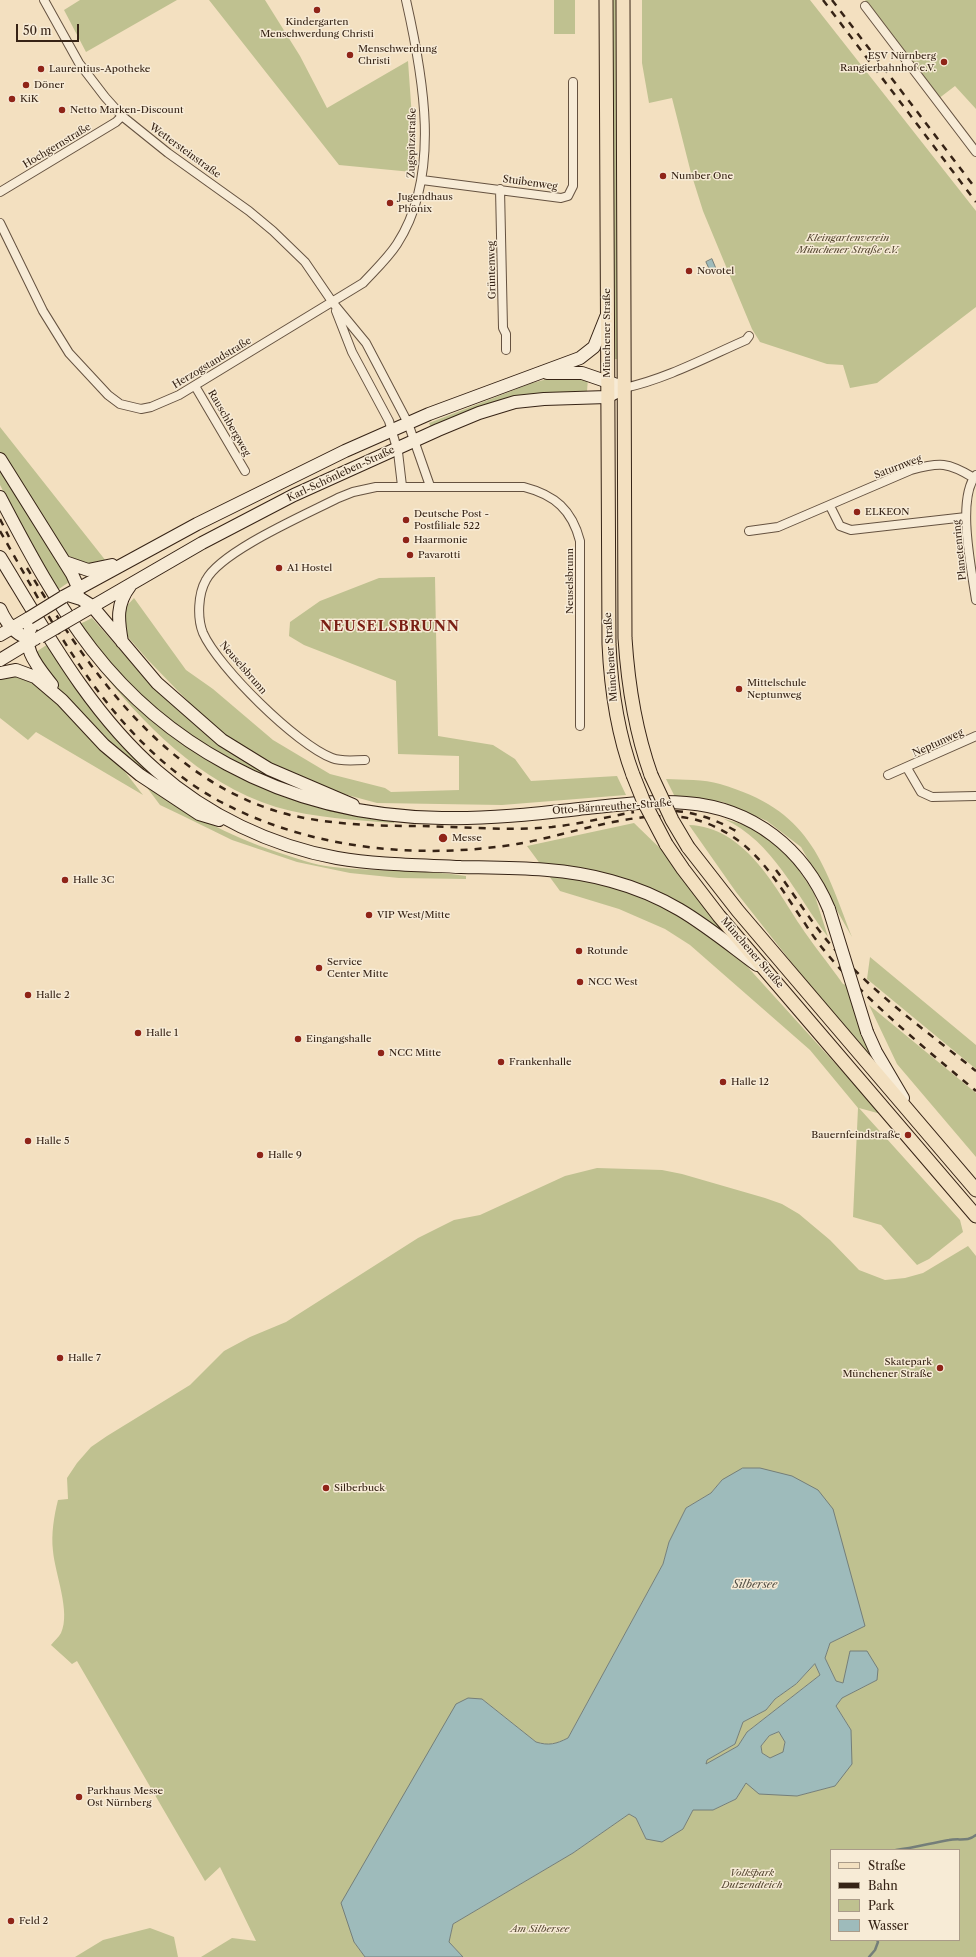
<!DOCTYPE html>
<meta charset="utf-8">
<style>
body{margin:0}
#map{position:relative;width:976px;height:1957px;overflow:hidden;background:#f3e0c0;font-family:"Libre Caslon Text",serif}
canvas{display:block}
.legend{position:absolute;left:830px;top:1849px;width:130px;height:92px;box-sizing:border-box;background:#f7ebd6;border:1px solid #aa9b89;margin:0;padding:5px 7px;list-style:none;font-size:12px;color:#362315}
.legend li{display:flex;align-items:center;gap:8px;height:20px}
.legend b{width:20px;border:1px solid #aa9b89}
.scale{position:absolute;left:16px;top:24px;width:63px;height:18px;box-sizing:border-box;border:2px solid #362315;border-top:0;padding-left:5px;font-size:12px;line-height:14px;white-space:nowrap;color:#362315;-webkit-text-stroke:3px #f7ebd6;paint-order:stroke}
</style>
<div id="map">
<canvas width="976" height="1957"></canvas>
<ul class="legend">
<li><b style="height:5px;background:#f3e0c0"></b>Straße</li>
<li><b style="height:5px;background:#362315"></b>Bahn</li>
<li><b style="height:11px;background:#bfc190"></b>Park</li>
<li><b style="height:11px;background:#9ebbbb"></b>Wasser</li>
</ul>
<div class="scale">50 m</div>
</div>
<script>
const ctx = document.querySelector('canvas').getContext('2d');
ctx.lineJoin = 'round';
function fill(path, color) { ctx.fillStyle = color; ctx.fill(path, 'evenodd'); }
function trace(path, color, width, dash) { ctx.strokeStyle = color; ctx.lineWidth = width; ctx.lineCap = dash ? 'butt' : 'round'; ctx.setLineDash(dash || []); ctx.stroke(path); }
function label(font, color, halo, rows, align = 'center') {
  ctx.font = font + ' "Libre Caslon Text",serif'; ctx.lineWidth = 3; ctx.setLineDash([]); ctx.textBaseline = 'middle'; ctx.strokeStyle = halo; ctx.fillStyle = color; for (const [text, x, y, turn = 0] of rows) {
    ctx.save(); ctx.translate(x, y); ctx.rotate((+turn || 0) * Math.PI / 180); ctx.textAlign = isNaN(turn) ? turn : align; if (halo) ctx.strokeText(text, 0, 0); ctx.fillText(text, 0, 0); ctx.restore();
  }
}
fill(new Path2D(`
 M80 0H177L86 52 64 10Z
 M209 0H265L300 56 327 108 408 61 413 132 412 172 339 165Z
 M554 0H575V34H554Z
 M611 0H617L619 359H615Z
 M642 0H810L976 211V307L877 383 850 388 843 365 827 364 760 342 752 329 703 211 691 173 672 98 649 103 642 63Z
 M865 0H976V109L955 86 938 99Z
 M555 377 588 378 587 392 555 393 431 428 429 423 532 383Z
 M0 427 106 561 86 564 67 555 59 559 72 580 56 591 0 485Z
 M435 577 438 736 493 745 515 759 531 781 617 776 626 795 502 805 377 803 325 789 253 756 210 724 148 660 127 636 121 623 124 609 134 598 186 670 213 689 273 740 330 774 385 788 391 792 459 790V756L398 754 396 681 304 645 289 636 290 622 320 601 379 578Z
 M92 618 143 676 170 703 205 732 322 796 275 781 239 765 200 743 155 708 102 655 80 624Z
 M48 644 162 782 154 780 92 728 56 685 36 652Z
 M93 661C106 674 118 689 131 701 206 771 293 808 394 821V823C355 820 314 818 276 807 198 782 143 724 93 661Z
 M15 673 37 682 90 739 119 764 143 795 36 732 28 740 0 718V677Z
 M666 779C683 780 704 779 720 784 809 810 822 858 852 937L801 847 767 821 723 802 675 797Z
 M145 785C189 814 227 835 277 852 295 858 314 865 333 867 377 872 421 869 466 876V879L399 878 350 873 297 862 232 840 181 815 160 805Z
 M704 813 755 828 789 855 814 893 828 937C797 897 773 841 724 819 718 817 710 815 704 813Z
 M634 823 665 853 726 933 744 963 881 1114 859 1108 960 1220 963 1232 929 1259 917 1265 881 1225 853 1217 858 1108 810 1050 690 945 665 929 619 909 560 891 527 846Z
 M689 825C744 827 774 885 800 925 813 945 829 964 843 984L847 985 860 1028 876 1060 874 1062 829 1010 736 892Z
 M870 957 976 1045V1069L867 979Z
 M869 1005 976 1093V1157L897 1064Z
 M597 1168 662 1170 682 1174 765 1198 782 1204 799 1214 830 1240 859 1270 885 1280 905 1278 923 1273 968 1246 976 1256V1957H463L449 1942 453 1924 573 1853 629 1814 636 1818 646 1839 683 1829 693 1810H713L736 1799 746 1783 797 1796 835 1786 851 1730 836 1706 842 1698 877 1680 850 1651 844 1683 836 1681 825 1658 830 1643 864 1626 722 1480 711 1493 686 1508 669 1542 663 1564 568 1738C556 1744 549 1746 536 1742L482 1699 354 1942 365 1957H201L232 1938 256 1941 220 1867 205 1881 77 1661 72 1664 51 1645C54 1641 59 1637 61 1633 71 1612 55 1574 53 1551 51 1534 54 1516 58 1500L68 1499 67 1478 77 1463 91 1447 107 1436 190 1385 224 1351 250 1337 286 1322 418 1238 454 1220 480 1215 565 1176ZM831 1850H959V1940H831Z
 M815 1664 820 1675 747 1732 738 1746 705 1765 707 1760 735 1744 743 1722 766 1710 775 1699 796 1684Z
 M779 1732 785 1741 783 1753 770 1758 762 1753 761 1746 769 1736Z
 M150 1928 174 1937 178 1957H75L103 1940Z`), '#bfc190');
const water = new Path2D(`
 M712 259 717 271 711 273 706 262Z
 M743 1468H760L792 1476 818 1490 833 1509 865 1626 830 1643 825 1658 836 1681 843 1683 850 1651H867L878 1669 877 1680 842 1698 836 1706 851 1730 852 1764 835 1786 797 1796 759 1794 746 1783 736 1799 713 1810H693L683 1829 662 1842 646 1839 636 1818 629 1814 573 1853 453 1924 449 1942 463 1957H365L354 1942 341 1903 456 1704 468 1698 482 1699 536 1742C549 1746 556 1744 568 1738L663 1564 669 1542 686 1508 711 1493 722 1480ZM815 1664 820 1675 747 1732 738 1746 706 1764 707 1760 735 1744 743 1722 766 1710 775 1699 796 1684ZM779 1732 785 1742 783 1752 770 1758 762 1753 761 1746 769 1736Z`);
fill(water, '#9ebbbb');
trace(water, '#747e79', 1);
trace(new Path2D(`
 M896 1850C914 1848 931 1843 949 1840 959 1838 968 1842 976 1835
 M869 1957 875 1950 878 1942 877 1940`), '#747e79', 2.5);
const minor = new Path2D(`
 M44 0 79 63 105 97 122 116 168 153 249 211 273 231 305 262 333 303 366 343 408 423 430 486
 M865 6 976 152
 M422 180 561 198 568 196 573 186V82
 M500 189 503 328 506 334V350
 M0 192 116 122 122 116
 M0 223 43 311 69 353 108 395 120 404 141 409 151 407 179 395 363 283C375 270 388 258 397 244 442 175 423 75 406 0
 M336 311 352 352 389 421 398 452 402 486
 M195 386 245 471
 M624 388C666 379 707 357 746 340L749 336
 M976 475C956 499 972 571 976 600
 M830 506 840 526 851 530 966 517
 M749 531 778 527 911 470C940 462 948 462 974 478
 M365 760C354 760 342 762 332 758 297 745 218 667 203 633 197 618 198 594 206 580 221 551 307 514 338 498L353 492 376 487H524C555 495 572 510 580 541V726
 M907 768 921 792 932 797 976 796
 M888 775 976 736`);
const secondary = new Path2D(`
 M547 373H582L617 385
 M0 459 72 574 77 585 78 597
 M0 497C59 610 110 701 227 764 293 800 366 817 442 818 488 819 534 814 579 809 615 805 651 800 686 803 753 808 804 849 829 909
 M0 557C46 632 90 713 157 771 207 815 271 846 337 858 378 865 419 865 461 867 511 868 562 867 611 881 674 898 706 927 757 965
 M65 562 88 570 112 565
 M68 595 81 599 92 606 157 683 222 740 269 769 353 805
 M63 597 197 524 345 451 429 414 580 358 594 347 606 317
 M0 609C7 625 17 638 35 639
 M76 616 202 543 294 495 438 430 479 413 515 402 544 399 607 397 624 388
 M33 624C18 646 39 668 52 685
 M0 635 29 618
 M122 642C118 620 116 604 130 586
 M0 660 33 640
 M0 673 16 670 35 677 62 700 104 745 140 775 199 814 219 820
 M867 1032 876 1052 903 1098`);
const primary = new Path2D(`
 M606 0 609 644C611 689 617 732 633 775
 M623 0 625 638C628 685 635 730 651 775
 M666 844 683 869 719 916 976 1216
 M688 847 738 911 976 1190`);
trace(minor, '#655240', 10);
trace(secondary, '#362315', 14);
trace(primary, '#362315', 15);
trace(minor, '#f7ebd6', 8);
trace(secondary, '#f7ebd6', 12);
trace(primary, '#f3e0c0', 13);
trace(new Path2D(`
 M823 0 976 202
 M832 0 976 189
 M0 519 9 537
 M0 531C32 587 62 644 101 695 133 737 174 777 221 802 310 849 418 860 517 844 573 835 651 802 706 823 756 842 775 880 804 922 817 943 833 962 851 980 889 1019 934 1056 976 1091
 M27 568C89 671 167 784 290 815 334 825 379 826 423 826 465 827 510 831 552 827 580 824 607 817 634 812
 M676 811C697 813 717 820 736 831
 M776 870C797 898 815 929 840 955 880 998 930 1034 976 1071`), '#362315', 2.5, [7, 7]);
const secondaryBridge = new Path2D(`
 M29 618 63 597
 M40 637 76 616
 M829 909 867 1032`);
const primaryBridge = new Path2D(`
 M633 775 643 800 666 844
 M651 775 672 820 688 847`);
trace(secondaryBridge, '#362315', 14, []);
trace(primaryBridge, '#362315', 15, []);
trace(secondaryBridge, '#f7ebd6', 12);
trace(primaryBridge, '#f3e0c0', 13);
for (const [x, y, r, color] of [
 [317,10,4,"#8f2418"],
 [350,55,4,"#8f2418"],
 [944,62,4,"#8f2418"],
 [41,69,4,"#8f2418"],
 [26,85,4,"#8f2418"],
 [12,99,4,"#8f2418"],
 [62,110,4,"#8f2418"],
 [663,176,4,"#8f2418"],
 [390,203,4,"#8f2418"],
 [689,271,4,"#8f2418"],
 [857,512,4,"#8f2418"],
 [406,520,4,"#8f2418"],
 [406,540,4,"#8f2418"],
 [410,555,4,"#8f2418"],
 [279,568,4,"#8f2418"],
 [739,689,4,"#8f2418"],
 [443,838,5,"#8f2418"],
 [65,880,4,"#8f2418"],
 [369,915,4,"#8f2418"],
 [579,951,4,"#8f2418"],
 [319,968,4,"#8f2418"],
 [580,982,4,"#8f2418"],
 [28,995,4,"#8f2418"],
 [138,1033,4,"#8f2418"],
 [298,1039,4,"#8f2418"],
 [381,1053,4,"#8f2418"],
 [501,1062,4,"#8f2418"],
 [723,1082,4,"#8f2418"],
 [908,1135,4,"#8f2418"],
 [28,1141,4,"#8f2418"],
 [260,1155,4,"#8f2418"],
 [60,1358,4,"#8f2418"],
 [940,1368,4,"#8f2418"],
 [326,1488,4,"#8f2418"],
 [79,1797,4,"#8f2418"],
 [11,1921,4,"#8f2418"]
]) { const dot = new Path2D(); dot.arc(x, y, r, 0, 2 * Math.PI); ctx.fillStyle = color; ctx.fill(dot); trace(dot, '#f7ebd6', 1.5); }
label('10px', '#362315', '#f7ebd6', [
 ["Kindergarten",317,22,"center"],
 ["Menschwerdung Christi",317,34,"center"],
 ["Menschwerdung",358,49],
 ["Christi",358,61],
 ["ESV Nürnberg",936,56,"right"],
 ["Rangierbahnhof e.V.",936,68,"right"],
 ["Laurentius-Apotheke",49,69],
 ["Döner",34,85],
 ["KiK",20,99],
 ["Netto Marken-Discount",70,110],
 ["Number One",671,176],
 ["Jugendhaus",398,197],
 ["Phönix",398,209],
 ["Novotel",697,271],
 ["ELKEON",865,512],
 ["Deutsche Post -",414,514],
 ["Postfiliale 522",414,526],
 ["Haarmonie",414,540],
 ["Pavarotti",418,555],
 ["A1 Hostel",287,568],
 ["Mittelschule",747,683],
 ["Neptunweg",747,695],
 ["Messe",452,838],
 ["Halle 3C",73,880],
 ["VIP West/Mitte",377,915],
 ["Rotunde",587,951],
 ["Service",327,962],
 ["Center Mitte",327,974],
 ["NCC West",588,982],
 ["Halle 2",36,995],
 ["Halle 1",146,1033],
 ["Eingangshalle",306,1039],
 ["NCC Mitte",389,1053],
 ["Frankenhalle",509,1062],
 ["Halle 12",731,1082],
 ["Bauernfeindstraße",900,1135,"right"],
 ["Halle 5",36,1141],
 ["Halle 9",268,1155],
 ["Halle 7",68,1358],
 ["Skatepark",932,1362,"right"],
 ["Münchener Straße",932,1374,"right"],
 ["Silberbuck",334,1488],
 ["Parkhaus Messe",87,1791],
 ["Ost Nürnberg",87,1803],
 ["Feld 2",19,1921]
], 'left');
label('10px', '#362315', '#f7ebd6', [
 ["Zugspitzstraße",412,143,-89],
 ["Hochgernstraße",57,146,-31],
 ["Wettersteinstraße",185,151,36],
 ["Stuibenweg",530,183,8],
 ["Grüntenweg",492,270,-91],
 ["Münchener Straße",607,333,-90],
 ["Herzogstandstraße",212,363,-31],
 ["Rauschbergweg",229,423,60],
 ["Saturnweg",898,467,-21],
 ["Karl-Schönleben-Straße",341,474,-25],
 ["Planetenring",960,550,-96],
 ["Neuselsbrunn",570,581,-90],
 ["Münchener Straße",611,657,-94],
 ["Neuselsbrunn",243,668,49],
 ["Neptunweg",938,743,-24],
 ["Otto-Bärnreuther-Straße",612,807,-4],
 ["Münchener Straße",752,953,49]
]);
label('italic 10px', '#584a34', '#f7ebd6', [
 ["Kleingartenverein",848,238],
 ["Münchener Straße e.V.",848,250],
 ["Volkspark",752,1873],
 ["Dutzendteich",752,1885],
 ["Am Silbersee",540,1929]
]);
label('italic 11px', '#555147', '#f7ebd6', [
 ["Silbersee",755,1585]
]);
ctx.letterSpacing = '1px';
label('bold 14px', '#7a1f14', '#f7ebd6', [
 ["NEUSELSBRUNN",390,627]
]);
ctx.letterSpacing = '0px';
</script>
